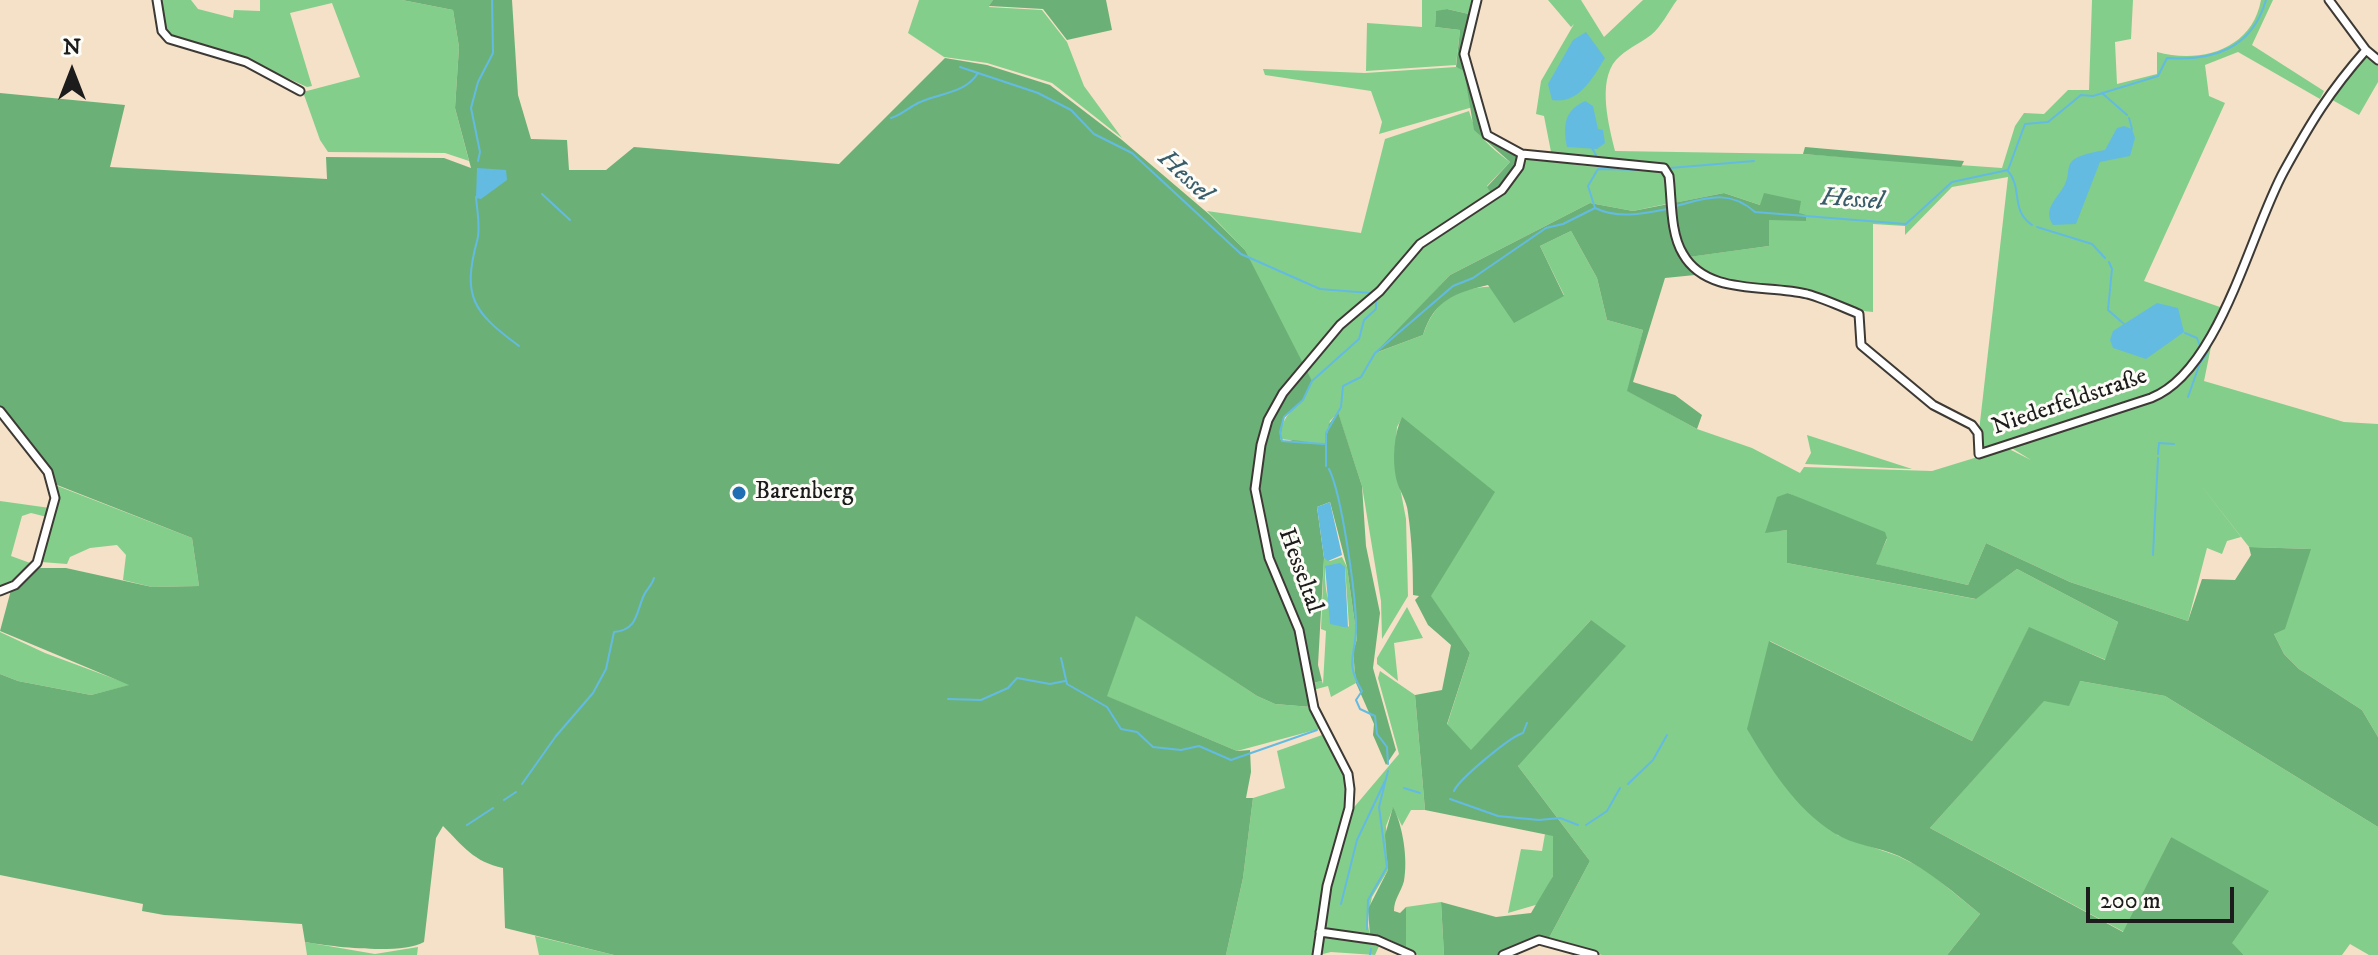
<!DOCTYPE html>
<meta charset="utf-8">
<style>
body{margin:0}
#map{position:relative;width:2378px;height:955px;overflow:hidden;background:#f5e1c7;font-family:"IM FELL DW Pica",serif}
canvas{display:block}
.north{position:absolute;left:32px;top:32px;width:80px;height:80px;-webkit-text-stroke:6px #fdfcf7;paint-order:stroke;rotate:0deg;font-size:22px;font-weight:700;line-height:32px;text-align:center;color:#1c1c1c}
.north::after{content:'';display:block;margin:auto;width:28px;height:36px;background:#1c1c1c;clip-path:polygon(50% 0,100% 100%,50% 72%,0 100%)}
.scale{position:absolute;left:2086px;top:887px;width:148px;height:36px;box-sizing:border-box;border:4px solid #1c1c1c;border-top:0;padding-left:10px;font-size:24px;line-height:28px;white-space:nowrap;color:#1c1c1c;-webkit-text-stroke:6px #fdfcf7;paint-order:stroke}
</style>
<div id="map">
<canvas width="2378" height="955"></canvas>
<div class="north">N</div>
<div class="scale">200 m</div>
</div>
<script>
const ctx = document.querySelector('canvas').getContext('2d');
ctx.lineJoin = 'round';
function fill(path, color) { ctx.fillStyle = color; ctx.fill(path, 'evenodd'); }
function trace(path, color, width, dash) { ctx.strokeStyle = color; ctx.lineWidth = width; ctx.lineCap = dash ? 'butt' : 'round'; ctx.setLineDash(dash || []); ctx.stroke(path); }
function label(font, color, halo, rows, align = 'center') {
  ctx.font = font + ' "IM FELL DW Pica",serif'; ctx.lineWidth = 6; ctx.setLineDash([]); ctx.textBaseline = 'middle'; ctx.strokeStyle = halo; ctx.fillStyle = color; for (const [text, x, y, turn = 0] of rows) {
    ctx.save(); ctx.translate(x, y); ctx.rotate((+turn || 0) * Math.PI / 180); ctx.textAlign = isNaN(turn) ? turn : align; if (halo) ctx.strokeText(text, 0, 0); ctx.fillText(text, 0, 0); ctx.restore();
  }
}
fill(new Path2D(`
 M160 0H191L198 9 233 18 234 10 260 11V0H402L453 10 459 47 455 108 469 161 445 153 328 152 320 140 303 92 360 77 332 3 290 13 312 86 307 87 247 60 169 36 164 31Z
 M919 0H993L989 7 1042 10 1067 42 1084 86 1122 138 1052 83 987 63 944 57 908 33Z
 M1422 0H1474L1469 14 1447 9 1436 12 1435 27 1460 30 1456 65 1366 71 1367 23 1422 27Z
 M1548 0H1581L1604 37 1643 0H1677C1669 11 1661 27 1651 35 1639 44 1626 49 1616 60 1597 82 1609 126 1615 151L1803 154 2002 168 2015 126 2024 113 2044 114 2068 90H2089L2092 0H2133L2131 39 2115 42 2117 84 2157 74V52C2200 64 2252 50 2261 0H2273L2252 45 2324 91 2320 99 2238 52 2205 65 2209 96 2225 103 2144 281 2220 307 2211 336 2164 391 1986 450 1980 446 1979 431 2008 177 1952 187 1905 235V226L1873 224V312C1853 311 1838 300 1819 296 1773 284 1723 293 1688 257L1769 246 1760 205 1724 193 1674 203 1670 170 1665 166 1552 157 1544 116 1536 114 1541 81 1574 24 1571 27Z
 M2364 57 2378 63V82L2359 115 2327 97Z
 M1456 67 1464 70 1473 107 1379 134 1382 122 1371 91 1265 75 1263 69 1365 73Z
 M1469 111C1476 136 1490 147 1510 162L1487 186 1492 195 1415 244 1367 299C1387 281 1406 261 1426 244 1462 215 1509 205 1528 157L1585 166 1661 170 1666 176 1671 203 1633 211 1590 203 1450 275 1378 352 1423 335C1445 268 1510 288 1564 295L1540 246 1571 231 1597 278 1607 320 1643 330 1628 391 1697 429 1752 448 1800 473 1804 467 1932 471 2007 448 2031 460 2010 447 2170 393 2212 342 2204 381 2344 422 2378 424V737L2362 710 2299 669 2284 654 2274 634 2310 549 2249 547 2193 475 2241 537 2227 541 2222 554 2207 548 2188 621 2070 582 1986 543 1968 585 1875 564 1887 539 1788 493 1766 532 1787 530V563L1975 599 2017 569 2118 622 2106 660 2029 628 1972 741 1770 641 1837 835 1898 856 1926 870 1980 914 1947 955H1602L1549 938 1590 861 1518 766 1591 620 1471 751 1447 725 1470 653 1430 596 1494 492 1402 418 1397 427 1395 461 1406 519 1408 596 1382 639 1381 601 1362 486 1338 413 1330 421 1325 444 1280 439C1280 413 1301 407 1308 386L1245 250 1207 211 1361 233 1385 139Z
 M1807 435 1912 469 1805 464 1811 453Z
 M55 485 192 538 199 586 152 587 123 580 126 555 117 545 90 548 70 557 67 564 41 562Z
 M0 501 50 508 47 517 31 513 22 516 11 556 33 564 23 576 0 589Z
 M1342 557 1347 567 1357 639 1353 652 1356 683 1331 697 1328 686 1313 690 1312 683 1322 681 1323 684 1326 631 1321 629 1324 558 1330 561ZM1345 567 1349 626 1347 628C1328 604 1325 599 1325 568Z
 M1407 607 1423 638 1394 643 1398 681 1377 664V658Z
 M1136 615 1257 696 1275 704 1311 707 1319 729 1237 751 1106 696Z
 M0 632 45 653 131 685 91 695 18 681 0 674Z
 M1380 671 1415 695 1425 810H1411L1402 826 1393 808 1386 826 1388 870 1372 897 1367 920 1370 936 1331 931 1323 926 1329 886 1350 812 1399 754 1378 678Z
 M2080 681 2165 696 2378 827V955H2369L2350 944 2342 955H2244L2232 944 2171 837 2124 932 1930 828 2044 700Z
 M1322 735 1344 774 1348 793 1325 886 1313 955H1226L1243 878 1253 798 1285 788 1277 751Z
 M1545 834 1553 835V876L1539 904 1508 913 1521 849 1542 851Z
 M1441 902 1444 955H1418L1406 948V907Z
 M535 936 614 955H539Z
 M1329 936 1380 944 1375 955 1331 952 1319 955 1322 941Z
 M305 942 375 954 418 947 417 955H307Z`), '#84ce8b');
fill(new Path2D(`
 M402 0H512L518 95 531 139 567 140 569 170H606L634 147 839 164 945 58 987 65 1050 85 1122 140 1210 215 1245 250 1312 381 1303 400 1284 417 1280 439 1286 442 1293 440 1325 444 1329 424 1338 412 1362 486 1366 546 1380 613 1373 668 1396 750 1386 765 1373 735 1374 724 1356 683 1353 652 1357 639 1347 567 1330 502 1317 507 1324 558 1318 665 1322 681 1307 684 1311 707 1275 704 1257 696 1136 616 1107 696 1237 751 1250 750 1251 772 1246 798H1253L1243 878 1226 955H614L505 928 503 868C474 862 463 846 443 826L436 838 424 942C402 955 333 947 305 942L302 924 164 915 142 911 143 904 0 875V674L18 681 91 695 129 685 0 631 11 590 40 568H66L152 587 199 586 192 538 52 483 0 415V93L125 105 110 167 327 179 326 157 444 158 471 168 455 108 459 47 453 10Z
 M993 0H1106L1112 30 1067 40 1043 9 989 6Z
 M1447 9 1469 14 1462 54 1482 131 1518 155 1511 174 1492 195 1487 187 1510 162 1474 130 1464 71 1456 67 1460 30 1435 27 1436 11Z
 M1805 147 1964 161 1961 167 1803 154Z
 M1724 193 1760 205 1764 193 1801 201 1799 213 1806 215V221L1769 220V246L1689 257 1695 275 1665 278 1633 382 1675 395 1702 415 1697 429 1627 391 1643 330 1607 320 1597 278 1571 231 1540 246 1564 296 1514 323 1488 285C1455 293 1434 300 1423 335L1375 353 1450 275 1590 203 1633 211Z
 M1402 417 1495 492 1431 596 1470 653 1447 724 1471 750 1591 620 1626 646 1518 766 1590 861 1549 938 1530 939 1498 955H1444L1441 902 1496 917 1531 913 1553 876V836L1425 810 1415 695 1442 690 1451 645 1428 625 1415 600 1419 596 1413 595C1413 568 1412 540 1408 513 1407 500 1399 491 1396 478 1392 460 1394 433 1402 417Z
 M1788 493 1885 532 1887 538 1876 564 1968 585 1986 543 2070 582 2188 621 2202 579 2235 580 2251 555 2249 547 2311 549 2285 629 2274 634 2284 654 2299 669 2362 710 2378 737V827L2165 696 2080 681 2069 706 2044 701 1930 828 2123 932 2171 837 2269 891 2232 943 2244 955H1947L1980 914C1954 893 1929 870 1899 856 1879 847 1853 845 1834 833 1794 807 1771 769 1747 729L1769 641 1972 741 2029 627 2105 660 2118 622 2017 569 1976 599 1787 563V530L1765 533 1777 497Z
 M1393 807C1403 826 1408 859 1404 881 1401 892 1394 899 1394 911L1400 913 1406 907V948L1388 939 1370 936 1368 909 1388 870 1385 835Z`), '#6bb177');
fill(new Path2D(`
 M1586 32 1605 58C1593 78 1578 105 1552 100L1548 84 1573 40Z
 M1585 101 1593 106 1598 129 1603 130 1605 143 1597 149 1567 147C1563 125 1564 111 1585 101Z
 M2124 126 2132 129 2135 138 2130 156 2100 162 2076 224 2053 225C2040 206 2064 195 2067 178 2069 171 2067 166 2073 160 2081 154 2095 152 2105 150L2117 128Z
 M477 168 506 170 507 180 481 199 476 198Z
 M2157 303 2178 308 2184 332 2146 359 2113 348 2110 340 2113 331Z
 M1330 502 1342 555 1328 561 1324 558 1317 507Z
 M1340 563 1345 567 1348 628 1330 624 1325 566Z`), '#64bbe1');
trace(new Path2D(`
 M960 67 978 73
 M2102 93 2127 115
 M891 118C901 115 908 108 918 103 938 93 965 94 978 73L1038 93 1071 110 1094 134 1132 153 1241 254 1320 289 1370 293
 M2129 118 2132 129
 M1592 148 1597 157
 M478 161 480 152 471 108 478 82 493 53 492 0
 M1670 168 1754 161
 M2008 171C2023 188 2010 210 2032 225
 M542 194 570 220
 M476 197C477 210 481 229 477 241 462 297 473 312 519 346
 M1676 206C1707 198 1729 189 1755 212L1906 224 1952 182 2008 170 2025 124 2048 122 2081 95 2093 96 2158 76 2167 58C2213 61 2252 49 2266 0
 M1595 208 1588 186 1598 169 1644 170
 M2037 227 2092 244 2105 258
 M2109 262 2112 269 2108 310 2124 324
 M2185 333 2197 338 2200 346
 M2188 397 2200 363 2207 354 2204 350
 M1324 444 1282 441 1280 432 1284 417 1303 400 1312 381 1359 339 1364 320 1376 309V301
 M2158 454 2159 443 2174 444
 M1326 466V433L1341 407 1343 386 1361 377 1375 353 1453 286 1473 278 1546 228 1563 224 1595 208C1618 219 1642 214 1667 209
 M1329 469C1342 495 1356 596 1356 627 1356 656 1344 661 1362 691L1356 700 1360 709 1375 716 1377 734 1387 747 1388 764
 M2153 555 2158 458
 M1061 658 1067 684 1107 707 1121 729 1137 732 1153 747 1181 750 1199 746 1231 760 1317 730
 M948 699 981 700 1008 688 1017 678 1050 684 1065 681
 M522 784 556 736 593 693 606 669 614 632C638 630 636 612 644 595 647 589 652 585 654 578
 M1628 784 1653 760 1667 735
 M1404 788 1420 793
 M1454 791C1459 779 1511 736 1523 733L1527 723
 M1450 799 1498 816 1539 820 1560 818 1578 825
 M504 800 516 792
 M467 825 493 808
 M1586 825 1607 811 1620 788
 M1341 904 1357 840 1385 781
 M1367 929 1368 900 1387 867 1379 807 1388 771
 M1370 955 1371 949`), '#64bbe1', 2);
const minor = new Path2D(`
 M157 0 162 31 169 39 246 62 300 91
 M1477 0 1464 54 1487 135 1522 154 1664 168 1669 176C1672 200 1670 233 1683 254 1707 296 1767 284 1807 294 1825 299 1842 307 1859 314L1861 345 1933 405 1972 425 1978 433 1979 454 2151 398C2219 372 2250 233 2284 171 2311 122 2329 92 2366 50
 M2329 0 2366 50 2378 60
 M0 411 48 472 55 498 37 563 15 585 0 591
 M1320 932 1377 940 1411 955
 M1317 955 1327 886 1349 808 1350 789 1348 774 1314 708 1299 630 1269 558 1255 489 1261 445 1268 420 1283 393 1340 325 1380 291 1420 244 1502 190 1519 167 1522 154
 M1503 955 1539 940 1594 955`);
trace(minor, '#3d3a36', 11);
trace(minor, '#fff', 7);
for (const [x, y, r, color] of [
 [739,493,8,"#1f6fb2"]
]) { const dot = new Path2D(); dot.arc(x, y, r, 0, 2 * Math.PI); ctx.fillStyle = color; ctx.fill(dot); trace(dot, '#fdfcf7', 3); }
label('24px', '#1c1c1c', '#fdfcf7', [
 ["Niederfeldstraße",2070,403,-19],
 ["Hesseltal",1299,571,70]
]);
label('24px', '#1c1c1c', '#fdfcf7', [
 ["Barenberg",755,493]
], 'left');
label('italic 26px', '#395c6b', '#fdfcf7', [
 ["Hessel",1184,177,43],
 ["Hessel",1852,201,4]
]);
</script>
